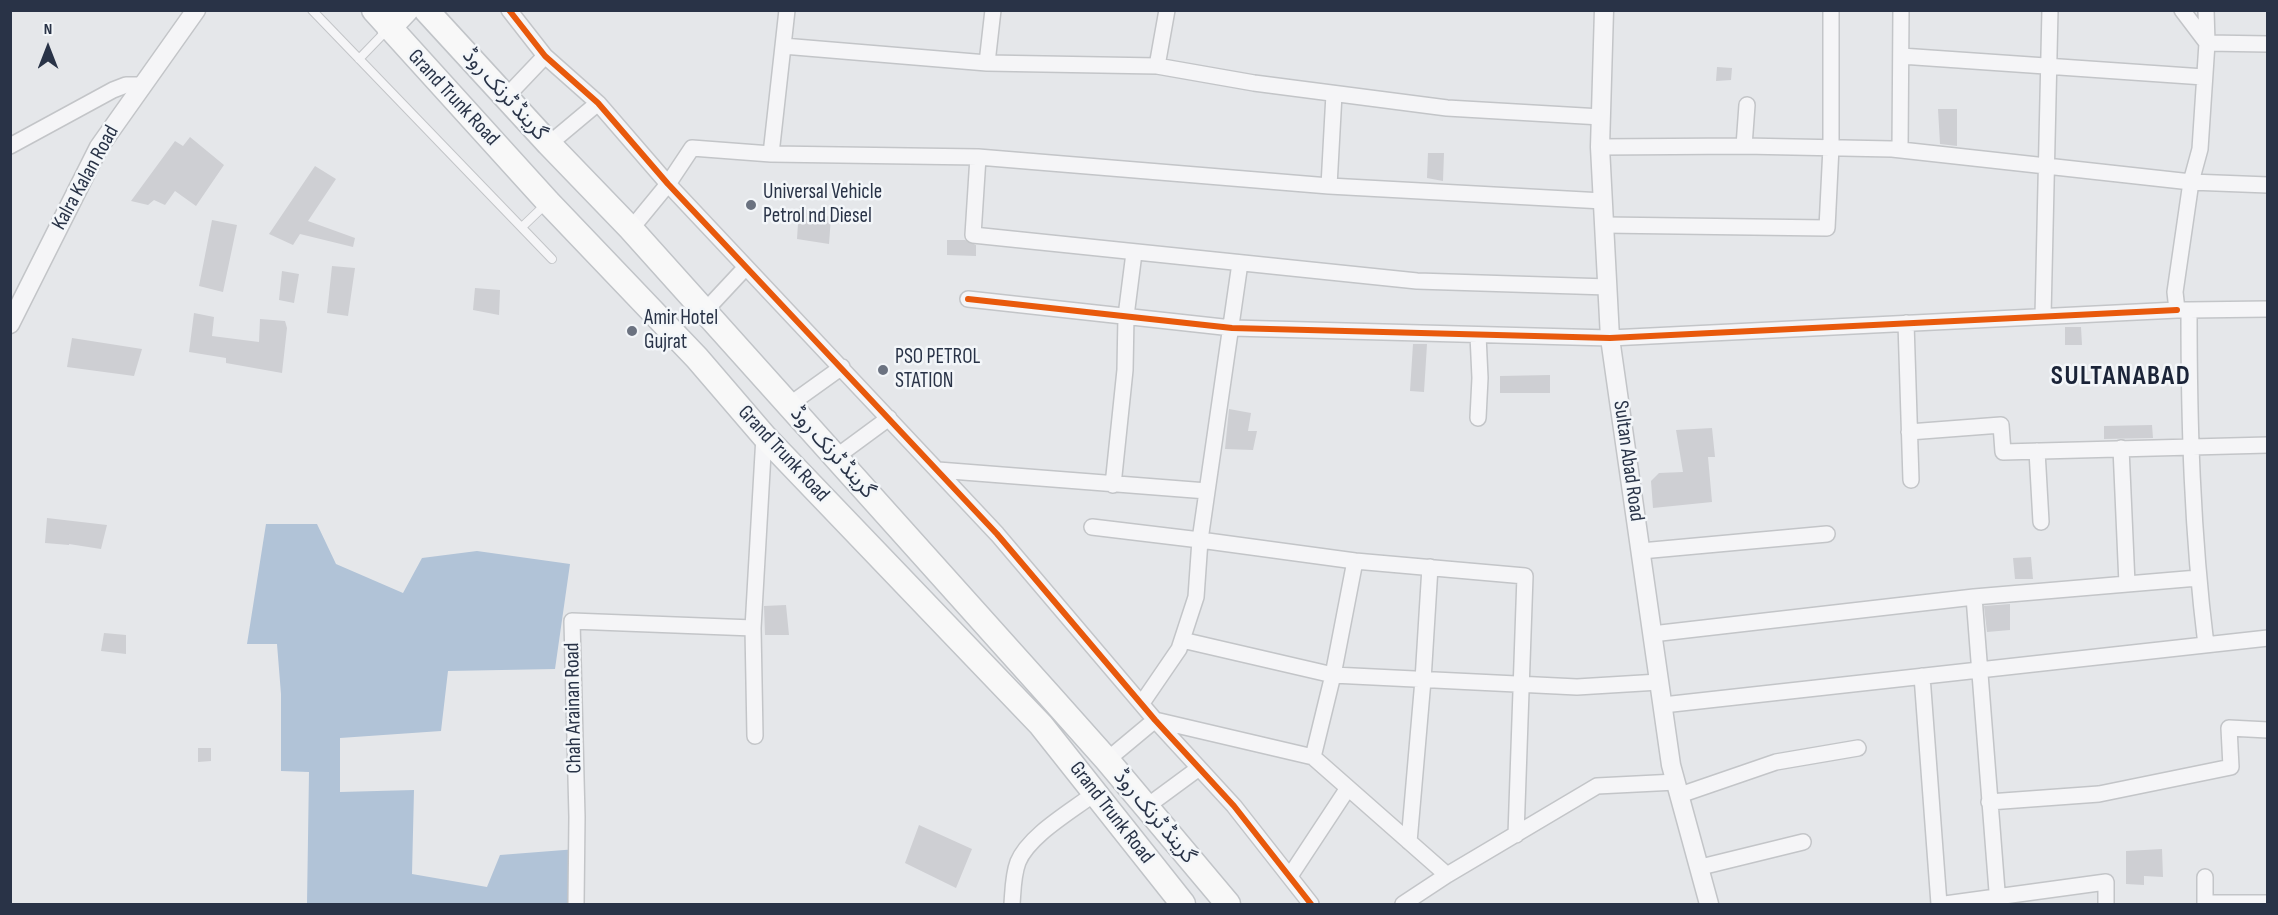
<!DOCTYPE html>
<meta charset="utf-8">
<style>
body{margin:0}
#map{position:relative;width:2278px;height:915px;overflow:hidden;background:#e5e7ea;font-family:"Sofia Sans Condensed",sans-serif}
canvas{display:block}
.frame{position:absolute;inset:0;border:12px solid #293347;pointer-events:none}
.north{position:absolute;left:18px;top:18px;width:60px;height:60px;-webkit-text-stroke:4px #f3f6f9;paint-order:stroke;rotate:0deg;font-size:16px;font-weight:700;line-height:24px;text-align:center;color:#293347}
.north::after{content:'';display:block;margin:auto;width:21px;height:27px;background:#293347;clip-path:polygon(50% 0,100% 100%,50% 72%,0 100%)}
</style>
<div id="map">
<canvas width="2278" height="915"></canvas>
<div class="frame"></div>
<div class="north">N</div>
</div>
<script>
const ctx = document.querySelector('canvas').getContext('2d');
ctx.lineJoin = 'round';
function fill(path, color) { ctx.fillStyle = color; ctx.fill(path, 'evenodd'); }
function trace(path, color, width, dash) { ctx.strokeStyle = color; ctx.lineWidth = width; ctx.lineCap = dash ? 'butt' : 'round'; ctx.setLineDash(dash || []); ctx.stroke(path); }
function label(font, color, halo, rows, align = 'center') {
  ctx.font = font + ' "Sofia Sans Condensed","Noto Sans Arabic",sans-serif'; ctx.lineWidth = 5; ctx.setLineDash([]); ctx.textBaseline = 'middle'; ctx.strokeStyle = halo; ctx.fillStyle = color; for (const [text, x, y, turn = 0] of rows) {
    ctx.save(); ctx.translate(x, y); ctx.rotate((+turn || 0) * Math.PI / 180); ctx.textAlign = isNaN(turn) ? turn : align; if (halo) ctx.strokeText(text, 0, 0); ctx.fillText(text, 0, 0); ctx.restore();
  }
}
fill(new Path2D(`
 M266 524H317L336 564 403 593 422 558 477 551 570 564 555 669 448 671 441 731 340 738V792L414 790 412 874 487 887 500 855 577 849 576 904H307L309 772 281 771V694L277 644H247Z`), '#b1c3d7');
fill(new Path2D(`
 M1717 67 1732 68 1731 80 1716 81Z
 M1938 109H1957V146L1940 144Z
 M190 137 224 165 196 206 175 191 165 205 154 200 148 205 131 201 175 141 183 146Z
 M1428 153H1444L1443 181 1427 178Z
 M315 166 336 179 308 221 355 238 353 247 300 234 293 245 269 234Z
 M799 208 831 217 829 244 797 239Z
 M212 220 237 225 223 292 199 286Z
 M947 240H965L976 245V256L947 255Z
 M332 266 355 268 348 316 327 313Z
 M282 271 299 274 294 303 279 300Z
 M475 288 500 290 499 315 473 310Z
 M194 313 214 317 212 336 259 342 260 319 285 321 287 328 282 373 226 363V358L189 352Z
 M2065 327H2081L2082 345H2065Z
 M72 338 142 349 134 376 67 367Z
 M1413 344H1427L1424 392 1410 391Z
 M1550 375V393H1500V376Z
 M1229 409 1251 413 1248 431H1257L1253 450 1225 449Z
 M2152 425 2153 438 2104 439V426Z
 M1712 428 1715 457H1708L1712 502 1653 508 1651 481 1659 473 1683 472 1676 430Z
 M47 518 107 525 101 549 69 544V545L45 543Z
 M2031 557 2033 579H2015L2013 558Z
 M2010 604V630L1987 632 1984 606Z
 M786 605 789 635H765L764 606Z
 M104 633 126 635V654L101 651Z
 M198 748H211V761L198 762Z
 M919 825 972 849 956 888 905 863Z
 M2162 849 2163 877 2144 876V885L2126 884V851Z`), '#cecfd3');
const service = new Path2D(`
 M312 10 552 259
 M359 59 387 30
 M522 227 547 203`);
const minor = new Path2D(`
 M509 10 545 56 598 103 668 184 997 534 1155 720 1234 806 1311 904
 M2182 10 2207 43 2200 149 2191 182 2268 185
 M2206 10 2207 43 2268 44
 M783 46 987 63 993 10
 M1901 56 2204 77
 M987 63 1157 66 1167 10
 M1157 66 1254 83 1447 108 1601 117
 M506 97 545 56
 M549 144 598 103
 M10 146 113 90 126 85H144
 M1744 146 1747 105
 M1600 147 1744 146 1892 149 2191 182 2175 292 2177 310H2189C2189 424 2192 532 2206 645
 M1900 150 1901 10
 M771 154 978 157 973 235 1417 281 1608 287
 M978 157 1329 186 1603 201
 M1329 186 1334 94
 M1604 225 1827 228 1831 147V10
 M631 229 668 184 692 148 771 154 787 10
 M968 299 1232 328 1610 338 2177 310
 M2189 310 2268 309
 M704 312 746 267
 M2043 316 2050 10
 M1906 323 1911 480
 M1478 335 1480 378 1478 418
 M789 405 842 367
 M1909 432 2001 425 2003 452 2268 445
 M2121 448 2127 584
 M2037 451 2041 522
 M836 457 889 418
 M938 470 1207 491
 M1113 485 1125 370 1126 316 1134 253
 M1092 527 1200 540 1240 263
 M1641 551 1827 534
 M1355 561 1525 576 1516 835
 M1652 634 1974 597
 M1182 640 1333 675 1313 757
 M1922 676 1939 904
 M1142 703 1179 649 1196 597 1200 540 1355 561 1333 675 1577 687 1659 682
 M1663 705 2268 638
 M755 736 753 628 764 436
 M1107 760 1155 720 1313 757 1447 875 1403 904
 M1680 795 1776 762 1858 748
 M1989 802 2099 794 2231 767 2229 728 2268 730
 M1146 807 1199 768
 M1409 842 1423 680 1430 567
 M1701 867 1803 842
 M1447 875 1597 786 1676 782
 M1290 876 1348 788
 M2205 877V904
 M2205 903H2268
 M576 904 577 817 572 621 753 628
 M1012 904C1013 891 1013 875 1018 862 1029 835 1072 811 1095 793
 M1945 904 2106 882V904
 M1998 904 1974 597 2198 578`);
const tertiary = new Path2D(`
 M1604 10 1600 147 1610 338 1671 765 1709 904
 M10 324 99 147 196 10`);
const primary = new Path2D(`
 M374 10 548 202 697 358 764 436 1041 725 1183 904
 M426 10 549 144 631 229 1050 696 1107 760 1228 904
 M389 28 406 10`);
trace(service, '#c3c5c8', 10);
trace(minor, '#c3c5c8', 18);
trace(tertiary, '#c3c5c8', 21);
trace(primary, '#c1c4c8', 27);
trace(service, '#f5f5f7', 8);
trace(minor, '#f5f5f7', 15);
trace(tertiary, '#f5f5f7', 18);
trace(primary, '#f8f8f8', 24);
trace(new Path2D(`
 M509 10 545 56 598 103 668 184 997 534 1155 720 1234 806 1311 904
 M968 299 1232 328 1610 338 2177 310`), '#e8590c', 6);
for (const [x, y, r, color] of [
 [751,205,6,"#6b7280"],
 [632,331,6,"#6b7280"],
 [883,370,6,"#6b7280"]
]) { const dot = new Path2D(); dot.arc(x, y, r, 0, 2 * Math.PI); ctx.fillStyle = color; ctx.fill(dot); trace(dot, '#f3f6f9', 2); }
label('21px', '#293347', '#f3f6f9', [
 ["گرینڈ ٹرنک روڈ",504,95,48],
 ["Grand Trunk Road",453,98,47],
 ["Kalra Kalan Road",86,178,-61],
 ["گرینڈ ٹرنک روڈ",832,453,48],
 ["Grand Trunk Road",783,454,47],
 ["Sultan Abad Road",1628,461,82],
 ["Chah Arainan Road",574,708,-91],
 ["Grand Trunk Road",1111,813,52],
 ["گرینڈ ٹرنک روڈ",1154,817,50]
]);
label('21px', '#293347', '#f3f6f9', [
 ["Universal Vehicle",763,193],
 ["Petrol nd Diesel",763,217],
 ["Amir Hotel",644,319],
 ["Gujrat",644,343],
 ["PSO PETROL",895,358],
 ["STATION",895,382]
], 'left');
ctx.letterSpacing = '1.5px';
label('bold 27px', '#1b2438', '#f3f6f9', [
 ["SULTANABAD",2121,377]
]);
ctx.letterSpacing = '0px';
</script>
